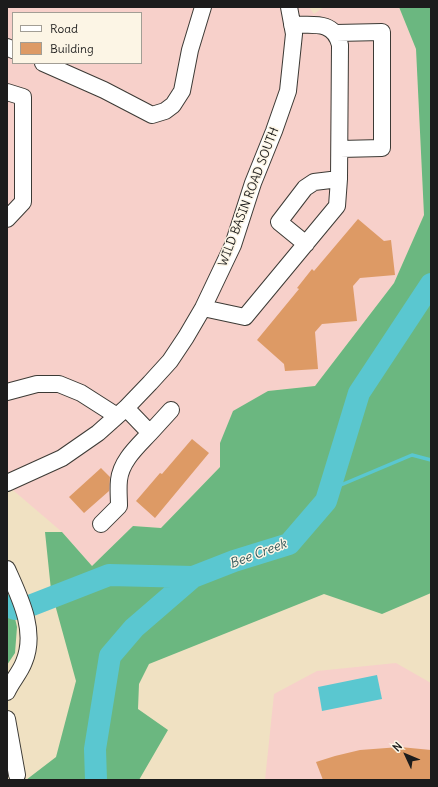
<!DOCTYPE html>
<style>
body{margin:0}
#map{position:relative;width:438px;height:787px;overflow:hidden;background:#f0e1c2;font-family:Delius,sans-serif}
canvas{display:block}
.frame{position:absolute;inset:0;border:8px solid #1c1c1c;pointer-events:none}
.legend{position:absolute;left:12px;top:12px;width:130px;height:52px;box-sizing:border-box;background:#fcf5e5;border:1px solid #a29e95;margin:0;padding:5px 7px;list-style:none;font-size:12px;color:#1c1c1c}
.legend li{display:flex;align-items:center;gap:8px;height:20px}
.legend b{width:20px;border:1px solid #a29e95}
.north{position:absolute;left:386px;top:735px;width:40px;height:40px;-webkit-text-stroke:3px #fcf5e5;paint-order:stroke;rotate:314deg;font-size:11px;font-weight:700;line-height:16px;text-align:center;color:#1c1c1c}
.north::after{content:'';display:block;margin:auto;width:14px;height:18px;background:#1c1c1c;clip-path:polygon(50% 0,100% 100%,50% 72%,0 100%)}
</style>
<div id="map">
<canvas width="438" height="787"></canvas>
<div class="frame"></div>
<ul class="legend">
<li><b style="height:5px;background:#fff"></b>Road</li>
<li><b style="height:11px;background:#dd9a65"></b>Building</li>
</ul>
<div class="north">N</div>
</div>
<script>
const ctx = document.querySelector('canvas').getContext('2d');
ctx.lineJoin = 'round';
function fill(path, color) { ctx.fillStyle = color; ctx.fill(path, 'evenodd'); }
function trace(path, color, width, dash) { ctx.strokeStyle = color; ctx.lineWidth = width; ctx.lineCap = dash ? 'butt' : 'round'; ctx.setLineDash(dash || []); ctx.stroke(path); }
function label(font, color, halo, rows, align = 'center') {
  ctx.font = font + ' Delius,sans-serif'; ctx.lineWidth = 3; ctx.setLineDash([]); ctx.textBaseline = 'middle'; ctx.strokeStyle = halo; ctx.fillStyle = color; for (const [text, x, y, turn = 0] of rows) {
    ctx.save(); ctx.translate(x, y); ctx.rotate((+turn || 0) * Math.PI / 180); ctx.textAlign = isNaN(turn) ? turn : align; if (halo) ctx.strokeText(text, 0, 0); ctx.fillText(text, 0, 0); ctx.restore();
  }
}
fill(new Path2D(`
 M7 7H309L314 14 324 7H399L416 49 424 215 394 283 315 386 268 391 220 443V467L161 528 133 526 92 566 62 532 7 485ZM13 13H141V63H13Z
 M396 663 431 683V780H265L274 694 317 671Z`), '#f7d0ca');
fill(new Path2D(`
 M399 7H431V593L382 614 324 594 149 664 139 684 138 709 168 730 139 780H26L56 757 76 681 51 590 45 532H62L92 566 133 526 161 528 220 467V443L233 411 268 391 315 386 394 283 424 215 416 49Z
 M7 591 11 601 17 627 15 653 7 665Z`), '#6bb780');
fill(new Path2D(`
 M377 675 382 699 322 711 318 687Z`), '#5ac7d0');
trace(new Path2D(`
 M329 490 412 455 431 460`), '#5ac7d0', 3.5);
trace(new Path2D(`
 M32 605 109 575 193 577 234 561 289 544 326 501 359 393 431 284
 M7 606 15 609
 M96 780 95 749 110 656 134 628 193 577`), '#5ac7d0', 22);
fill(new Path2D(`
 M358 219 384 241 391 240 395 275 360 278 353 286 357 321 322 324 315 332 318 369 285 371 284 364 257 340 299 289 297 288 312 269 314 271Z
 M192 439 209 453 155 518 136 501 160 473 162 474Z
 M101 468 110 477 109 491 84 513 69 497Z
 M400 747 431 750V780H323L316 762 335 756 360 750Z`), '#dd9a65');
const minor = new Path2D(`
 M336 33 382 32V148L340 149
 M7 47 13 50
 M43 63 104 90 152 115 165 111 173 105 182 91 190 50 203 7
 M7 92 23 97V202L7 219
 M306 244 279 222 305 188 314 182 339 179
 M203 308 245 317 337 206 339 179 340 45C334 20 313 25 292 25
 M7 392 37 384H59L81 393 117 416
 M126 408 150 433 171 410
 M7 483 62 458 98 433 126 408 150 383 170 361 186 337 203 308 233 245 253 183 274 131 288 91 294 34 289 7
 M101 524 119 506C119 498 118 489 119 480 121 461 137 447 150 433
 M7 569C20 598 37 631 24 662 20 673 11 682 7 692
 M7 719 17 775`);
trace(minor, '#3c3a35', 18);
trace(minor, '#fff', 16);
label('12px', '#1c1c1c', '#fcf5e5', [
 ["WILD BASIN ROAD SOUTH",249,197,-69]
]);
label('italic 13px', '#32585b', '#fcf5e5', [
 ["Bee Creek",258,554,-21]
]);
</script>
